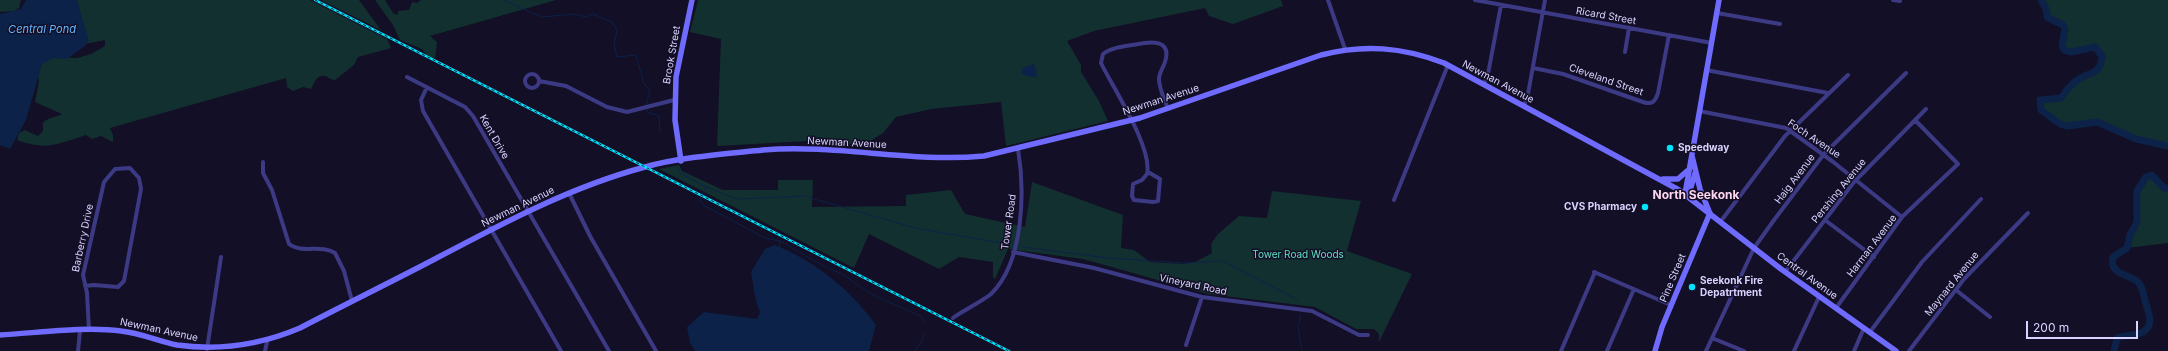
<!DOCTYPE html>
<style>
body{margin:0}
#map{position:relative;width:2168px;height:351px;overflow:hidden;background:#130f26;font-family:Inter,sans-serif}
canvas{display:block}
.scale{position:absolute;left:2026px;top:321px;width:112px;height:18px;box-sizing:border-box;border:2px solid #d9d4ff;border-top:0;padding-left:5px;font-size:12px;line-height:14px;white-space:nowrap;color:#d9d4ff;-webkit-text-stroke:3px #130f26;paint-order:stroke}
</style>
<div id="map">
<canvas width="2168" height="351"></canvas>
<div class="scale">200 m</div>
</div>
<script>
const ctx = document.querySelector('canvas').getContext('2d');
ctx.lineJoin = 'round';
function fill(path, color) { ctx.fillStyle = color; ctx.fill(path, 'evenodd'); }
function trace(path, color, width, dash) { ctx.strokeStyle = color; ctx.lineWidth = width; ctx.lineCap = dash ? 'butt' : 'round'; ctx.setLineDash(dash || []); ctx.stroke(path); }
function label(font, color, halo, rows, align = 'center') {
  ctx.font = font + ' Inter,sans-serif'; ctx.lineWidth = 3; ctx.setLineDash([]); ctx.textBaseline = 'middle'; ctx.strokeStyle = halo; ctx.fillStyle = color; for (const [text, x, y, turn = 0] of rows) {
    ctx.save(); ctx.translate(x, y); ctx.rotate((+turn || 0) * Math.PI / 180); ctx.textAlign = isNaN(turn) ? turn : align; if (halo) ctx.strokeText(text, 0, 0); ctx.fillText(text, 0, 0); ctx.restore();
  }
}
fill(new Path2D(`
 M0 0H21L19 8 14 11 0 12Z
 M67 0H310L387 39 391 48 358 57 354 65 335 80C330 80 329 77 325 76 316 74 314 84 311 89L303 87 293 91 287 87 286 78 110 128 113 135V142L101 136 92 139 86 135C54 145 47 151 14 139L17 140 19 133 25 130 38 136 43 131V123C48 117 55 118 62 114L35 102 39 81 36 65 47 57 77 58 91 54 105 46V40L85 44Z
 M321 0H359L381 30Z
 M375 0H385L393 13 398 15V11L409 10 412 2 417 3 421 0H556L430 36 437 42 435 58 433 59 427 56 422 49 400 40 393 25Z
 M698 0H1281L1283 6 1233 24 1209 16 1205 8 1094 31 1067 41 1081 65V72L1099 101 1108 121 1006 146 1001 102 931 109 896 117 883 133 864 145 808 141 717 146 721 39 690 32Z
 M2041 0H2168V146L2136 139 2097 122 2068 126 2060 124 2041 110 2040 100 2061 98C2066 91 2071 83 2079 79 2092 71 2100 75 2102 56L2095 47 2071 52 2064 50 2062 45 2065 29 2063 25 2047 17 2046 9Z
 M679 165 682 171 723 190H778V180H813L812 207 906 206V195L951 190 965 214 1025 227 1032 182 1123 215 1121 248 1134 250 1150 262 1183 264 1195 262 1212 253 1211 244 1218 234 1239 216 1267 218 1272 191 1361 201 1347 251 1412 274 1379 342V334L1374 329H1356L1315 307 1208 294 1083 259 1008 249 995 279 993 277V262L959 257 939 269 869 234 854 268 659 169Z
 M2152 175 2164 188H2168V243L2127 248 2130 235 2137 222V191L2146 177Z`), '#12302f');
fill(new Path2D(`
 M26 0H77L89 41 85 46 67 59 53 58 42 64 26 120 10 149 0 145V14L21 9Z
 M1033 64 1036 68 1037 77 1026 76 1021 73 1023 68Z
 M775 245C816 262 850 289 876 325L869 351H695L690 343 687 327 704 312 757 319 760 312C754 299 754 286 751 272L765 249Z`), '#0c2248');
trace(new Path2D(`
 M503 0 542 17 575 14 586 17 593 14 612 22 617 30 614 45 617 57 636 55 644 84 650 90 646 106
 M647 109V112L659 116 660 132
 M677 167 680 173 706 187 736 199 804 196 915 228 1008 244
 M705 188 700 200 703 205 765 238 780 241 820 264 842 274 873 295 921 316 924 323
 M1023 247 1108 258 1184 263 1223 261 1298 300
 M779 248 780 241
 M1301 314 1298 327 1302 351
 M915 351 923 339 924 333`), '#0c2248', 1);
trace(new Path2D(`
 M2041 0 2046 9 2047 17 2063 25 2065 29 2062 45 2064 50 2071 52 2095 47 2102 56C2100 75 2092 71 2079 79 2071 83 2066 91 2061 98L2040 100 2041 110 2060 124 2068 126 2097 122 2136 139 2168 146
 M2114 351 2117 338C2124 335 2133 336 2141 333 2155 327 2149 314 2146 304 2143 295 2144 288 2137 281 2131 276 2119 275 2115 269 2112 266 2112 261 2113 257L2127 248 2130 235 2137 222V191L2146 177 2152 175 2164 188H2168`), '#0c2248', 7);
trace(new Path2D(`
 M1328 0 1345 49
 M1475 0 1712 43
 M1893 0 1900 1
 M1717 13 1780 24
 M1625 52 1629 28
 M1533 68 1563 74 1643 102C1652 105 1655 102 1658 93L1669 35
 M1706 70 1828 93
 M525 81a7 7 0 1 1 14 0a7 7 0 1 1-14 0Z
 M407 77 465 107 473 116 609 351
 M539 81 566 86 607 107 627 112 674 100
 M1484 84 1488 74 1501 5
 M427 87 421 100 423 111 561 351
 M1524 106 1528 94 1545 0
 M1699 111 1786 128 1832 161 1902 217
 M263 162V173L272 190 289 244C302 254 321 244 335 253L344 271 352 301
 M1148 172 1160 179 1158 201 1153 202 1134 200 1132 196 1133 184 1142 180 1147 174C1153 148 1113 88 1101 63L1103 54C1112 47 1126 46 1138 44 1152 41 1172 40 1165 62 1163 68 1159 73 1159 79 1159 89 1165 100 1168 109
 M569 193 590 236 656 351
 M1394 200 1448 65
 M1825 220 1874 257
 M1721 221 1785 136 1848 75
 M1013 252 1094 268 1202 297 1312 311 1359 335H1368
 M1594 272 1671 305
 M1785 272 1854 182 1926 109
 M85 286 94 285 118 287 124 281 141 189 139 178 130 168 115 169 104 182 83 275 87 293 89 330
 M1956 290 1990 317
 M1836 308 1902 217 1958 164 1915 120
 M953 318C955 315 983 301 991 294 1024 262 1025 191 1018 149
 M1870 332 1922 262 1981 199
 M1712 338 1744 351
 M1186 345 1202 297
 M207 349 221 257
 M78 351 80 331
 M265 351 267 342
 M1561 351 1595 272
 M1607 351 1634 289
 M1706 351 1754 248 1774 220 1824 154 1906 73
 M1794 351 1819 297
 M1854 351 1864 328
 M1909 351 1964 279 2028 213`), '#3d3a85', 4);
trace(new Path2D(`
 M1692 156 1700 189 1709 211
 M681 161 675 120 676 77 692 0
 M1663 179H1678L1687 171
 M1685 193 1691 187 1695 173
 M1685 194 1719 0
 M0 335C37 333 85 326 121 331 140 333 158 341 177 345 221 351 260 345 300 328 344 305 389 283 433 260 501 224 570 187 645 167 681 157 725 154 763 150 837 144 911 163 984 156L1140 118 1321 55C1364 44 1402 47 1444 63L1679 190 1781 269 1896 351
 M1655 351 1662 327 1710 213`), '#6f6bff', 5.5);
const rail = new Path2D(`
 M315 0 1009 351`);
trace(rail, '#00e5ff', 2.5);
trace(rail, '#130f26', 1, [3]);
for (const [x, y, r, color] of [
 [1670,148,4,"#00e5ff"],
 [1645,207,4,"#00e5ff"],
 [1692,287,4,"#00e5ff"]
]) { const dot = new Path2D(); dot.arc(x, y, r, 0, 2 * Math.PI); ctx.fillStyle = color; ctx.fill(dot); trace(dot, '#130f26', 1.5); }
label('10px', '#d9d4ff', '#130f26', [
 ["Ricard Street",1606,16,10],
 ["Brook Street",672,55,-80],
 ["Cleveland Street",1606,80,19],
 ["Newman Avenue",1498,82,28],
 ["Newman Avenue",1161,100,-18],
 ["Kent Drive",494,137,60],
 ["Foch Avenue",1814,139,34],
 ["Newman Avenue",847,143,3],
 ["Haig Avenue",1795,179,-53],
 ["Pershing Avenue",1839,191,-51],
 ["Newman Avenue",518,207,-26],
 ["Tower Road",1009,222,-82],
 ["Barberry Drive",83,238,-78],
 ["Harman Avenue",1872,246,-53],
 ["Central Avenue",1807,276,36],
 ["Pine Street",1673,278,-67],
 ["Maynard Avenue",1952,284,-51],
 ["Vineyard Road",1193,285,12],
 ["Newman Avenue",159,330,12]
]);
label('bold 10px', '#d9d4ff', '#130f26', [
 ["Speedway",1678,148],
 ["CVS Pharmacy",1637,207,"right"],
 ["Seekonk Fire",1700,281],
 ["Depatrtment",1700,293]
], 'left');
label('10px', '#5fe0c0', '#130f26', [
 ["Tower Road Woods",1298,255]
]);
label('italic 11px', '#62b6ff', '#130f26', [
 ["Central Pond",42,30]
]);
label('bold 12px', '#ffd6f0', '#130f26', [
 ["North Seekonk",1696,195]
]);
</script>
